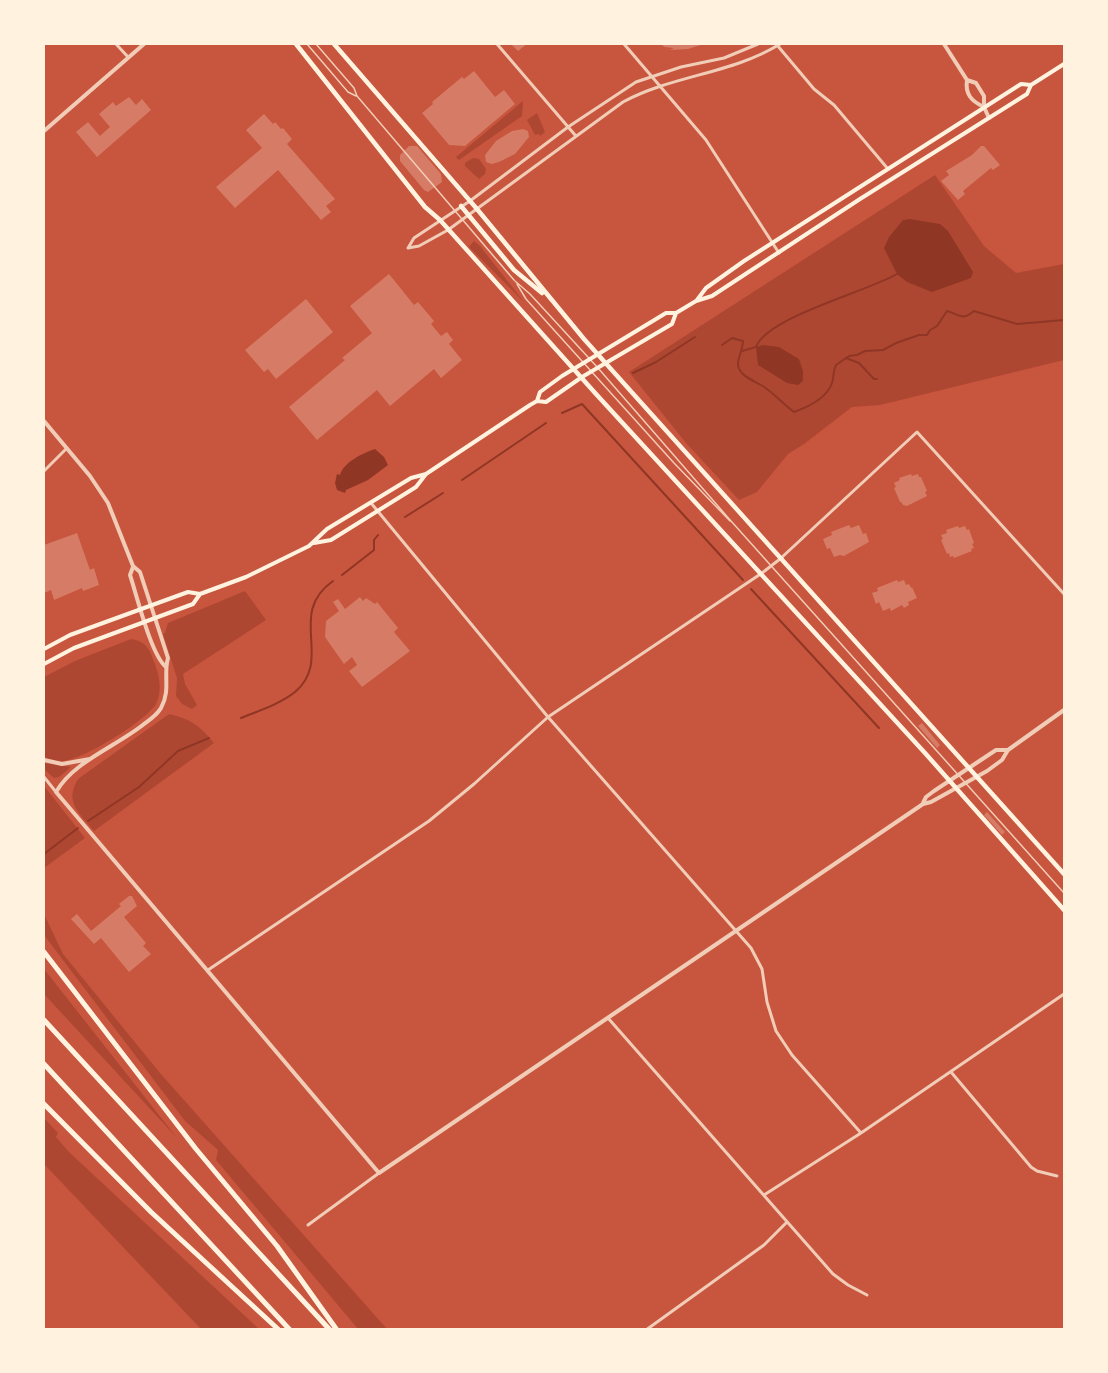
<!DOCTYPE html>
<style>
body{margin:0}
#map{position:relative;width:1108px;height:1373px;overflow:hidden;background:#c8553d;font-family:Inter,sans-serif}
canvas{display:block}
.frame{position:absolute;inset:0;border:45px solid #fff3e0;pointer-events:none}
</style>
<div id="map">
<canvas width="1108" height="1373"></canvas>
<div class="frame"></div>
</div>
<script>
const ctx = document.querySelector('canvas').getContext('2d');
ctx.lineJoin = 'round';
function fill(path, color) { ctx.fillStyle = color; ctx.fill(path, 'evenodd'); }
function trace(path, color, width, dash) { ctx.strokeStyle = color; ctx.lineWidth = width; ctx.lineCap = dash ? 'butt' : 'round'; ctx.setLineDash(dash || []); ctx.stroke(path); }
fill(new Path2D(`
 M523 101 522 116 459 160 456 157Z
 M537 113 545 132 540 136 539 134 535 135 527 120Z
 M473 158 479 159 486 169 485 174 479 179 465 166V163Z
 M935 175 984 246 1016 273 1064 264V360L880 405 852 407 804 444 788 454 757 492 739 500 686 443 629 372Z
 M474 241 480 246 524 302 469 247Z
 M245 591 266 620 183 674 185 684 197 705 192 709 182 704 176 696 177 678 163 634 165 633 168 623Z
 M131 639C144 641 149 647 153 659 159 673 163 690 156 704 146 721 81 761 62 761 56 761 49 759 44 757V677L75 661Z
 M169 714C191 719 200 726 214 743L94 831C79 813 64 802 78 779Z
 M44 763 71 767 59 777 54 778 44 769Z
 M44 786 85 838 44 868Z
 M44 914 63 954 160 1073 387 1329H358L216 1160 218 1150 185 1121 44 935Z
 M44 969 177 1138 44 994Z
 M44 1118 58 1133 56 1137 69 1152 259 1329H201L44 1164Z`), '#ae4732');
fill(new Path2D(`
 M910 219 940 224 948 231 973 272 971 278 932 292 907 282 897 274 884 248 889 237 903 220Z
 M763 345 779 347 799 359 803 371V381L798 385 787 383 758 365 756 347Z
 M375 449 384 457 388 465 368 480 346 490 345 493 337 490 335 483 337 474 340 475C344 462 363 453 375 449Z`), '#8f3625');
trace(new Path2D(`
 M722 345 732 338 743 341C743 349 738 357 738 364 738 375 754 381 761 385 773 392 783 404 794 412 808 407 827 398 832 383 834 377 833 371 836 365L849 356 857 355 865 351 883 350 896 343 919 335H927L930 330 937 326 947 311C961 315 962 321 974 311L1017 324 1064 320
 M742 351 756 347C767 317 866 292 897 274
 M846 358 859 363 874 379H877
 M633 373 656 362 695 337
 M562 413 582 404 743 580
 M462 480 546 423
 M405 517 443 493
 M342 575 374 550V540L378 535
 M751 589 879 728
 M241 718C258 711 280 704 295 692 334 659 286 614 333 581
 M88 821 139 787 178 751 209 738
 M44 854 78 828`), '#8f3625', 2);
fill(new Path2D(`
 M511 44H527L518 51Z
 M660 44H704L688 49 670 50 674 48 665 47Z
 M474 71 495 97 504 90 515 104 465 146 449 145 422 113 433 104 432 102 462 77 464 79Z
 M129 97 136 105 142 99 151 110 97 157 76 132 88 122 100 136 110 127 99 114 113 102 116 106Z
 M264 114 273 124 275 122 281 129 283 128 292 139 287 144 335 199 326 206 331 212 321 220 278 170 235 208 216 187 262 148 246 130Z
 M523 129 528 131 529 137 515 154 499 162 492 164 486 162 485 155 496 141 512 131Z
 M409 146H417L441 174 442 182 428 192 424 190 400 161V155Z
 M981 146H984L1000 165 993 170 991 168 963 191 965 194 958 200 941 181 949 175 946 171 972 155Z
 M389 274 414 305 418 302 434 321 431 324 441 336 447 332 453 340 449 344 462 360 441 378 434 369 390 406 377 390 317 440 289 407 345 360 342 358 372 333 350 306Z
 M306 299 333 332 276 379 268 369 264 372 245 350Z
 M911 474 912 476 918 474 919 477H921L927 491 925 492 927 496 907 506 903 505 901 502H900L894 488 896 487 894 483 900 480 899 478Z
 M849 525 851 528 859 525 863 534 866 533 869 542 844 556 840 555 834 557 830 548 827 549 823 539 832 535 831 532Z
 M958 526 959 528 965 526 967 530 969 529 974 543 972 544 974 548 971 549 972 551 954 558 953 556 950 557 949 553 947 554 941 540 943 539 941 535 947 533 946 530Z
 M77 533 90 570 94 568 99 585 83 591 82 588 54 600 51 590 44 593V545Z
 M897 580 898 582 904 580 906 585 909 584 911 588 912 587 917 598 908 602 909 605 904 608 902 605 891 611 890 608 883 611 879 602 876 604 872 593 878 591 877 588Z
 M360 597 363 601 366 598 375 604 377 602 398 628 394 632 410 651 362 687 349 671 357 665 352 657 344 664 325 637 326 621 339 611 333 602 338 599 345 609Z
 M922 723 940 745 937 748 918 726Z
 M987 812 1005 832 1002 835 984 815Z
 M129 896H132L137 906 124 917 146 943 143 946 151 954 129 972 101 938 94 944 71 919 77 914 91 931 121 906 119 904Z`), '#d67c66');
trace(new Path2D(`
 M307 44 348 92 356 96
 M316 44 354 88 357 96 514 280
 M515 281 530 294 598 368 731 521 1064 893
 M517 284 526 299 674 463 730 521`), '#f1ccb7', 1.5);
trace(new Path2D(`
 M116 44 128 57
 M497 44 575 135
 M624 44 706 140 779 253
 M777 45 814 89 834 105 888 169
 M408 248 419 246 448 230 623 102C673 75 732 74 780 44
 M408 248 414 238 470 201 568 127 636 82 681 67 724 58 758 44
 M44 471 67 448
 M371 503 548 717 751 948 762 969 767 1002 776 1031 792 1055 861 1133
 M44 777 56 792
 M208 970 429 821 474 784 548 717 762 573 780 559 917 432 1064 594
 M608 1018 833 1274 848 1285 867 1295
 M951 1072 1031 1167 1037 1171 1057 1176
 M764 1195 861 1133 1064 994
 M308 1225 379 1173
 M646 1330 764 1245 787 1222`), '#f1ccb7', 3);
trace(new Path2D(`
 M944 44 967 80 976 83 984 96V107L989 118
 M967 80C965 94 971 101 984 107
 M44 131 144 44
 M44 421 90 476 108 503 133 566 140 572 168 658C163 675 171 690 161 708 157 715 151 719 144 724 117 746 74 761 56 792L379 1173 923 804 931 802 987 771 1002 760 1008 750 1064 710
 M133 567 130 575C137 596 151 655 166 667
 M44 760 62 764 90 759
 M923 803 926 797 934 791 996 750H1008`), '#f1ccb7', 4);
trace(new Path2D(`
 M697 300 706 288 744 261 1021 84 1031 85
 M537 401 540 392 562 376 666 313H676L696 301 712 296 860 199 1027 94 1031 85 1064 64
 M314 543 331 540 416 487 426 474
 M44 649 70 635 188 592 200 594 246 577 309 546 327 529 411 478 426 474 530 405 537 401 546 402 582 377 672 324 676 313
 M44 664 74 648 193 604 200 594`), '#fff3e0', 4);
trace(new Path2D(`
 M296 44 425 207 440 220 596 394 925 753 1064 910
 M334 44 477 209 584 339 1064 874
 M461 206 514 270 542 293`), '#fff3e0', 4.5);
trace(new Path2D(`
 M44 952 196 1149 277 1246 337 1330
 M44 1020 330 1330
 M44 1064 290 1330
 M44 1104 151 1212 279 1330`), '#fff3e0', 5);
</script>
